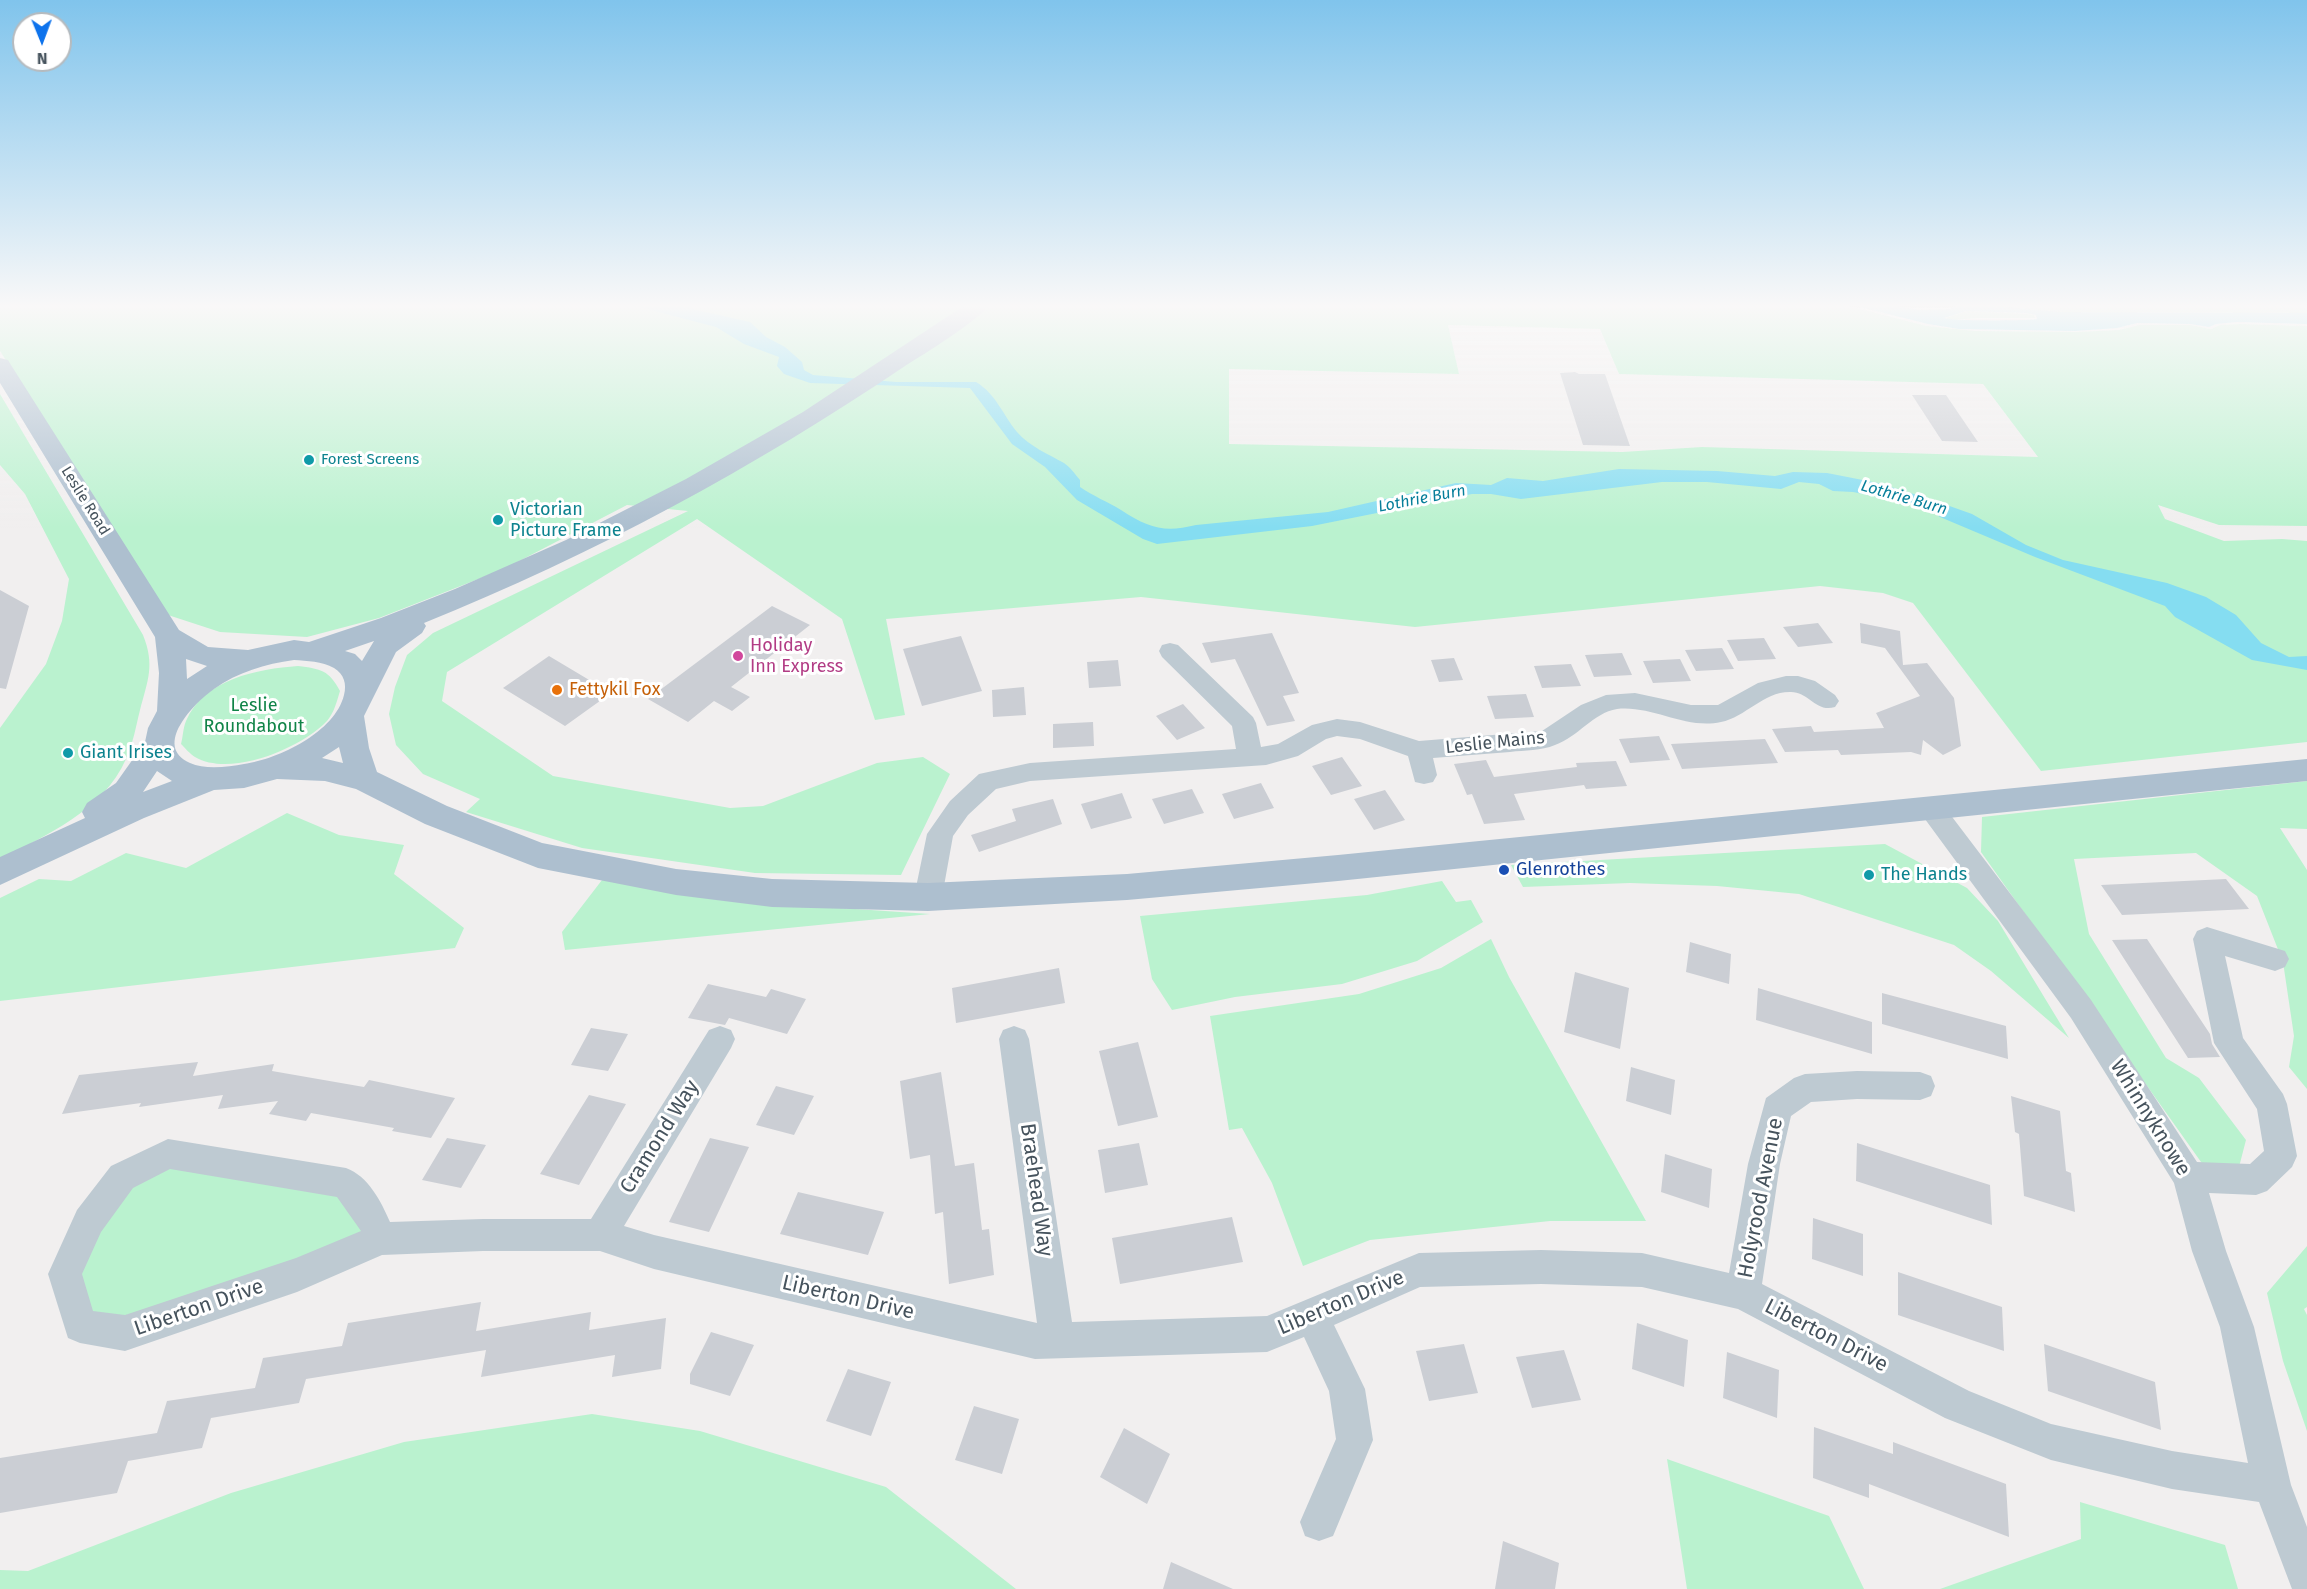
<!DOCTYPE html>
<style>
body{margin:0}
#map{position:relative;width:2307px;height:1589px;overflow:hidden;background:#f1efef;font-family:"Fira Sans",sans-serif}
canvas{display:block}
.north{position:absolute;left:12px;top:12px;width:60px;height:60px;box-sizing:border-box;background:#fff;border:2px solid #b5babe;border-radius:50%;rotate:179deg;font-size:16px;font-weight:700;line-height:24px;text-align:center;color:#46535d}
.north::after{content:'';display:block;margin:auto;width:21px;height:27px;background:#0e73ec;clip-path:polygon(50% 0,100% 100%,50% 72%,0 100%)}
</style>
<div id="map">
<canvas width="2307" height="1589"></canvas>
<div class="north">N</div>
</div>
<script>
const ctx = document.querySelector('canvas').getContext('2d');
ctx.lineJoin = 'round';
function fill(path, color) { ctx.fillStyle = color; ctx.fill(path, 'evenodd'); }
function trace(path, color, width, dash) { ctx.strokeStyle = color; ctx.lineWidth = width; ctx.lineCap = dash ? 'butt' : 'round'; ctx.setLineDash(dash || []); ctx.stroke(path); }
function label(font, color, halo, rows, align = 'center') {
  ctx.font = font + ' "Fira Sans",sans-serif'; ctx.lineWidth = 6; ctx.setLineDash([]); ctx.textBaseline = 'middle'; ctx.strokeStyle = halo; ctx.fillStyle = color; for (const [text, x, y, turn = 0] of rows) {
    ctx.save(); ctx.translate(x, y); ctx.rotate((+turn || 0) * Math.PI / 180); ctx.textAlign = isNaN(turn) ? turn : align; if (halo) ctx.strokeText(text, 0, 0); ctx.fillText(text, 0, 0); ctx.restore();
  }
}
fill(new Path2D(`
 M0 305H1844L1927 326 1976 331 2076 332 2119 330 2139 325H2191L2211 329 2220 325 2240 324 2307 326V526L2219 525 2158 505 2165 519 2224 541 2282 539 2307 541V742L2041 771 1913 603 1883 593 1820 586 1415 627 1141 597 886 619 905 715 875 720 842 619 697 519 447 672 442 701 553 776 730 808 763 806 877 763 923 757 950 774 901 875 755 873 582 848 466 812 480 799 423 774 396 745 389 714 395 687 407 655 433 633 688 511 627 505 504 569 379 618 307 637 220 632 168 615 0 351ZM1448 325 1600 329 1619 374 1983 384 2038 457 1702 447 1622 452 1229 444V369L1459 374Z
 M1982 305H2307V313L2063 312Z
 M1967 311 2027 314 2034 315 2035 318H1979L1950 320 1946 318Z
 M0 394 143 635C155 665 148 680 140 710 136 726 133 744 126 759 103 811 47 834 0 860V728L46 664 62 621 69 579 25 494 0 465Z
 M298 666C321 669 329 670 340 691 337 701 334 713 327 721 301 748 231 778 195 757 190 754 185 748 181 744 183 737 183 728 186 721 204 679 257 669 298 666Z
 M2307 781V829L2280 828 2307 870V1089L2289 1067 2294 1036 2283 962 2257 896 2196 853 2074 859 2089 934 2166 1058 2199 1078 2246 1140 2239 1167 2206 1169 1981 852 1982 817Z
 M287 813 339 835 404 845 394 874 464 928 455 948 0 1001V898L39 879 71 881 126 853 186 868Z
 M1885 844 1967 888 1998 921 2069 1038 1991 971 1954 945 1799 894 1717 886 1630 883 1523 887 1511 865Z
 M602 880 781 904 930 914 565 950 562 932Z
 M1442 881 1456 902 1471 900 1483 922 1417 961 1342 984 1235 997 1172 1010 1152 979 1140 916 1367 895Z
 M1491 939 1509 977 1646 1221H1550L1370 1240 1303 1266 1272 1183 1242 1128 1229 1130 1210 1016 1359 994 1441 968Z
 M168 1154 346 1183 381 1239 297 1275 80 1326 65 1274 89 1221Z
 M2307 1246V1307L2304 1309 2307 1315V1431L2283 1361 2267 1293Z
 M592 1414 700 1431 886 1487 1016 1589H0V1570L28 1571 231 1493 404 1442Z
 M1667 1459 1829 1516 1864 1589H1687Z
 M2080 1502 2225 1545 2238 1589H1940L2081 1539Z`), '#baf2cf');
fill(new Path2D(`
 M632 305H688L692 309 750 322 766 337 785 347 802 362 804 370 813 375 896 382H976C996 394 1003 415 1017 432 1029 446 1048 454 1064 463 1070 467 1075 474 1080 480V487C1093 496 1108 502 1121 510 1149 528 1164 533 1196 525L1328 512 1456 483 1491 485 1507 478 1543 481 1619 469 1717 471 1775 476 1793 472 1827 473 1878 483 1927 498 1972 514 2026 545 2063 560 2167 583 2206 597 2236 615 2261 643 2289 657 2307 656V670L2252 660 2175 617 2165 606 2035 557 1940 517 1928 507 1853 492 1833 491 1819 484 1799 482 1781 489 1707 482H1662L1521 499 1491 494H1472L1312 526 1157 544 1143 539 1077 500 1045 467 1012 444 970 388 810 383 784 374 777 366 779 357 744 344 716 327Z
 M1852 305H1892L1919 310 1950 309 1957 305H1982L2063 312 2307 313V324L2237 322 2216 324 2209 327 2190 324 2137 323 2117 328 2075 331 1959 329 1928 324ZM1966 311 2026 313 2036 315 2037 319C2027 321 1950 321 1944 318Z`), '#85ddf1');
fill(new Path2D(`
 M1575 372 1579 374H1605L1630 446 1583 445 1560 373Z
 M1912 395H1946L1978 442 1942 441Z
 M0 590 29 606 6 689 0 688Z
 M772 606 810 625 731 687 750 697 732 711 714 701 688 722 648 699Z
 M1818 623 1833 643 1798 647 1783 627Z
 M1860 623 1900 631 1903 665 1927 663 1954 698 1961 746 1943 755 1923 740 1921 755 1911 752 1841 755 1838 750 1785 752 1772 729 1811 726 1814 732 1884 728 1876 713 1920 696 1885 648 1861 643Z
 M1272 633 1299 693 1283 696 1295 721 1267 726 1235 659 1211 663 1202 643Z
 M961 636 982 691 922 706 903 649Z
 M1764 638 1776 659 1738 661 1727 640Z
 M1722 648 1734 669 1696 671 1685 650Z
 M1622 653 1632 675 1594 677 1585 655Z
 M549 656 611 693 565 726 503 688Z
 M1454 658 1463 680 1439 682 1431 660Z
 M1680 659 1691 681 1653 683 1643 661Z
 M1118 660 1121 686 1089 688 1087 662Z
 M1571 664 1581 686 1542 688 1534 666Z
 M1024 687 1026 715 993 717 992 690Z
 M1526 694 1534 717 1495 719 1487 696Z
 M1183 704 1205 728 1177 740 1156 716Z
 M1093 722 1094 746 1053 748V724Z
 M1659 736 1670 760 1630 763 1619 739Z
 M1765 739 1778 763 1682 769 1671 744Z
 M1342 757 1362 786 1331 795 1312 766Z
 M1486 760 1494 777 1577 767 1576 763 1616 761 1627 786 1586 789 1584 785 1514 794 1525 820 1484 824 1472 794 1467 795 1454 764Z
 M1261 783 1274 808 1234 819 1222 794Z
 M1192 789 1204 813 1164 824 1152 799Z
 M1385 790 1405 820 1374 830 1354 799Z
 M1122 793 1132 818 1091 829 1081 804Z
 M1053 799 1062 824 979 852 971 835 1016 821 1012 809Z
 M2226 879 2249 909 2122 915 2101 885Z
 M2147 939 2210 1034 2212 1044 2220 1057 2188 1058 2112 940Z
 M1690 942 1731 954 1729 984 1686 972Z
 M1059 968 1065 1003 956 1023 952 988Z
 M1575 972 1629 988 1620 1049 1564 1032Z
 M708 984 766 997 771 989 806 999 787 1034 729 1018 725 1025 688 1018Z
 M1758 988 1872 1022V1054L1756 1020Z
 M1882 993 2006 1026 2008 1059 1882 1024Z
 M591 1028 628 1034 608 1071 571 1065Z
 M1138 1042 1158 1117 1118 1126 1099 1051Z
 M198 1062 193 1076 274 1064 272 1071 364 1087 369 1080 455 1098 431 1138 392 1131 394 1128 311 1113 306 1121 269 1114 278 1101 218 1109 223 1095 139 1107 141 1103 62 1114 79 1075Z
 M1631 1067 1675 1080 1671 1115 1626 1101Z
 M941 1072 955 1166 974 1163 982 1230 989 1229 994 1275 949 1284 943 1212 935 1214 930 1155 910 1159 900 1081Z
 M776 1086 814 1096 794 1135 756 1125Z
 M589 1095 626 1104 579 1185 540 1174Z
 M2011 1096 2060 1111 2066 1171 2071 1173 2075 1212 2024 1196 2019 1134 2015 1132Z
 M447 1138 486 1145 461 1188 422 1180Z
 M710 1138 749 1147 709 1232 669 1222Z
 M1139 1143 1148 1185 1105 1193 1098 1150Z
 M1857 1143 1990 1185 1992 1225 1856 1181Z
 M1665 1154 1712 1169 1709 1208 1661 1192Z
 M798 1192 884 1212 868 1255 780 1234Z
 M1232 1217 1243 1262 1120 1284 1112 1238Z
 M1813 1218 1863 1234V1276L1812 1259Z
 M1898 1272 2002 1307 2004 1351 1898 1315Z
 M481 1302 476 1331 591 1312 589 1330 666 1318 661 1369 612 1377 615 1355 481 1377 486 1350 306 1379 299 1403 211 1418 202 1448 128 1461 117 1493 0 1513V1458L157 1433 167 1401 255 1388 263 1358 342 1346 348 1323Z
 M1637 1323 1688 1340 1684 1387 1632 1369Z
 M711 1332 754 1345 730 1396 690 1384V1374Z
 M1464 1344 1478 1393 1429 1401 1416 1351Z
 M2044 1344 2155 1382 2161 1430 2048 1391Z
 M1564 1350 1581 1400 1532 1408 1516 1357Z
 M1727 1352 1779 1370 1777 1418 1723 1398Z
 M848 1369 891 1382 871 1436 826 1421Z
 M974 1406 1019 1419 1002 1474 955 1460Z
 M1814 1427 1893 1454V1442L2006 1484 2009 1537 1869 1484V1498L1813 1478Z
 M1124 1428 1170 1454 1147 1504 1100 1477Z
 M1503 1541 1559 1563 1555 1589H1495Z
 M1171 1562 1233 1589H1163Z`), '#cbced4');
fill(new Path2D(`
 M1170 643 1178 645 1253 717 1256 723 1261 747 1278 744 1312 725 1337 719 1360 722 1419 741 1542 731 1581 705 1606 695 1635 693 1691 705H1718L1758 683 1786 676H1798L1815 681 1835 695 1839 701 1835 707C1816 713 1809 692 1791 692 1764 691 1746 717 1721 722 1686 730 1652 705 1617 709 1593 713 1578 737 1555 745 1541 751 1525 750 1510 752 1484 754 1459 756 1433 758L1437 775 1433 782 1424 784 1415 782 1408 756 1360 739 1337 736 1326 739 1298 756 1266 765 1030 781 996 789 968 815 953 836 942 897 938 905 928 908 918 905 914 897 927 834 950 801 979 774 1030 763 1236 749 1232 726 1162 657 1159 651 1162 645Z
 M1931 798 1940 801 2091 1000 2197 1162 2250 1164 2264 1151 2257 1109 2214 1043 2193 939 2197 931 2207 927 2285 951 2289 959 2285 967 2275 971 2225 956 2243 1038 2283 1094 2287 1104 2297 1156 2292 1167 2267 1191 2256 1195 2209 1193 2226 1251 2254 1327 2291 1485 2307 1527V1589H2292L2259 1502 2172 1489 2051 1460 1945 1418 1738 1309 1642 1287 1541 1284 1420 1287 1334 1325 1365 1389 1373 1440 1333 1536 1319 1541 1305 1536 1300 1522 1336 1439 1329 1391 1304 1337 1267 1352 1035 1359 654 1269 600 1251H483L382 1255 297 1292 125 1351 80 1343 68 1338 48 1274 77 1210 111 1166 168 1139 346 1168C368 1176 381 1201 390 1222L483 1219H591L709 1030 720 1026 731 1030 735 1039 731 1048 624 1226 654 1235 1037 1323 999 1039 1003 1030 1014 1026 1025 1030 1029 1039 1072 1322 1267 1316 1419 1253 1541 1250 1642 1253 1729 1273 1748 1164 1766 1098 1794 1078 1805 1074 1857 1071 1920 1072 1931 1076 1935 1086 1931 1096 1920 1100 1857 1099 1811 1102 1791 1116 1780 1164 1762 1284 1969 1391 2051 1424 2172 1451 2248 1463 2220 1327 2192 1251 2174 1183 2071 1018 1922 815 1918 808 1922 801ZM170 1169 337 1197 361 1231 296 1258 125 1315 93 1311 82 1274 101 1232 133 1188Z`), '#becad2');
fill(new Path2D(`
 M965 305H989C978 321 924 354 905 366 754 468 593 555 424 623L426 626 422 633 396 652 364 716 369 748 377 772 447 806 542 843 676 869 772 879 928 883 1127 874 1338 855 2307 759V781L1338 881 1127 900 928 911 772 907 676 895 538 868 425 824 356 789 325 781 277 779 244 788 214 790 144 818 0 885V857L85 818 82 812 87 803 116 783 145 742 148 728 157 711 159 673 155 637 0 383V358L8 360 11 365 179 630 208 647 248 650 294 640 309 642 381 618 455 589 566 540 686 479 803 412ZM374 641 362 661 355 654 345 651ZM186 659 207 666 187 679ZM294 660C307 661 322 661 334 668 344 674 347 684 344 695 335 732 279 759 244 764 228 767 205 770 190 763 152 746 194 703 214 689 238 672 265 664 294 660ZM339 747 343 763 322 758ZM157 771 172 781 143 792Z`), '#adbfcf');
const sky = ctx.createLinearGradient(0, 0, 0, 528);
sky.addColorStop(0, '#80c4ec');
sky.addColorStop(0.58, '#f9f8f8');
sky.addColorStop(1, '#f9f8f800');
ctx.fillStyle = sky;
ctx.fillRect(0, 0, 2307, 528);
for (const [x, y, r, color] of [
 [309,460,6,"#0f9aa8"],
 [498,520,6,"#0f9aa8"],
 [738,656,6,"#d1479c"],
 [557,690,6,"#e8710a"],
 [68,753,6,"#0f9aa8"],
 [1504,870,6,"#1a4fb4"],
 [1869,875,6,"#0f9aa8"]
]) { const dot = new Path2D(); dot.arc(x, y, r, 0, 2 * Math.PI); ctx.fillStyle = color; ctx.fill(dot); trace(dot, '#fff', 2); }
label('15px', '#0d838f', '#fff', [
 ["Forest Screens",321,460]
], 'left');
label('15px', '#46535d', '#fff', [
 ["Leslie Road",85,501,58]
]);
label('italic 16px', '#067e9a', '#fff', [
 ["Lothrie Burn",1904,498,16],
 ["Lothrie Burn",1422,499,-11]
]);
label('18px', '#0d838f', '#fff', [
 ["Victorian",510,510],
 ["Picture Frame",510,531],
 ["Giant Irises",80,753],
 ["The Hands",1881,875]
], 'left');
label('18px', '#b23c85', '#fff', [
 ["Holiday",750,646],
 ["Inn Express",750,667]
], 'left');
label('18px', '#c56008', '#fff', [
 ["Fettykil Fox",569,690]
], 'left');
label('18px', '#118448', '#fff', [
 ["Leslie",254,706],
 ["Roundabout",254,727]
]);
label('18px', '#46535d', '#fff', [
 ["Leslie Mains",1495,743,-6]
]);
label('18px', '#164399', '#fff', [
 ["Glenrothes",1516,870]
], 'left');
label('21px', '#46535d', '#fff', [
 ["Whinnyknowe",2150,1118,58],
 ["Cramond Way",660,1137,-58],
 ["Braehead Way",1036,1190,82],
 ["Holyrood Avenue",1761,1198,-79],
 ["Liberton Drive",848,1298,13],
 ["Liberton Drive",1341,1303,-23],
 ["Liberton Drive",199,1308,-19],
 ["Liberton Drive",1826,1336,27]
]);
</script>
